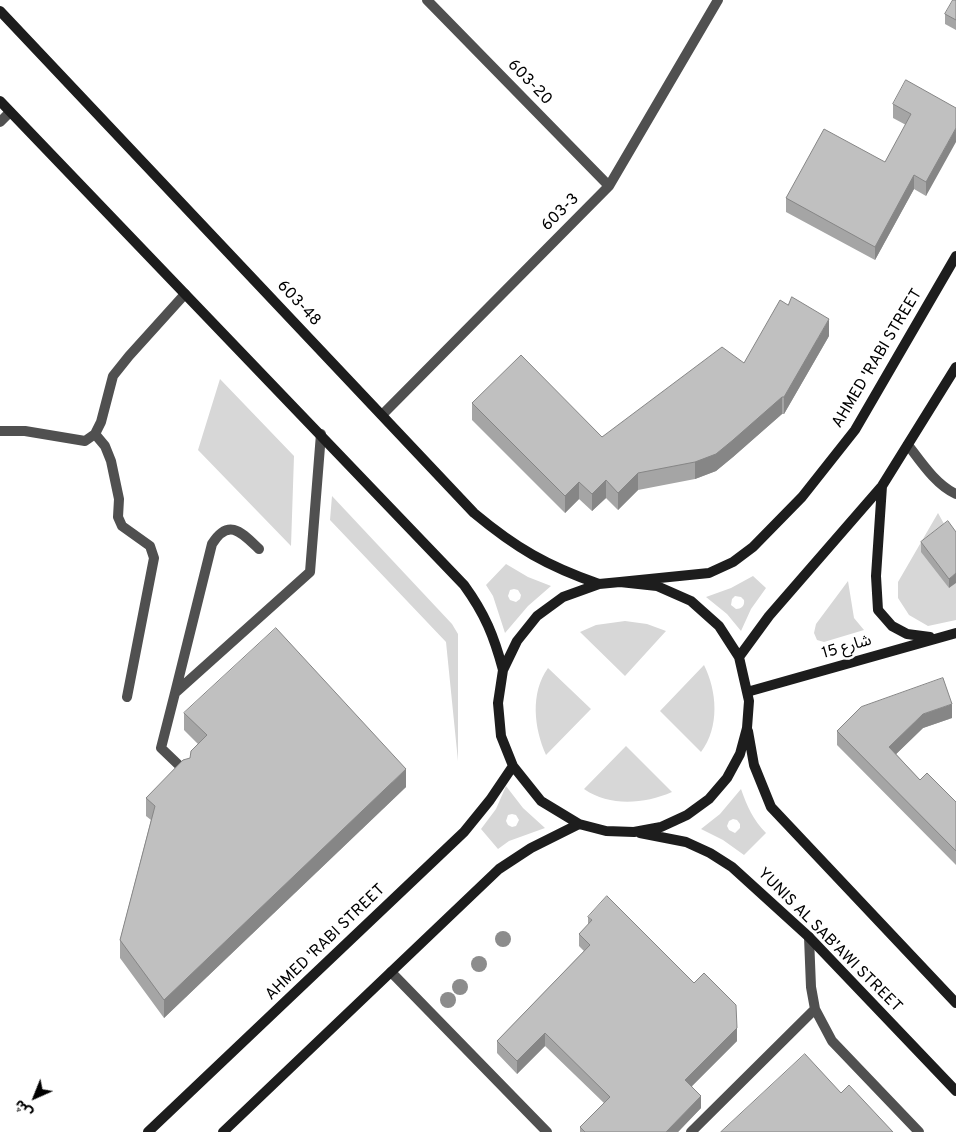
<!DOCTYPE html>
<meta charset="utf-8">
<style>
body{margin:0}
#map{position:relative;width:956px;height:1132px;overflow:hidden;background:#fff;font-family:Overpass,"Noto Sans Arabic",sans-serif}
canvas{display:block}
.north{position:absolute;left:10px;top:1072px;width:50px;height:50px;-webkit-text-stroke:4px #fff;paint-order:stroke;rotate:224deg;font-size:14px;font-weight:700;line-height:20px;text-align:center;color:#000}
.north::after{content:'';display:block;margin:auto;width:18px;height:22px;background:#000;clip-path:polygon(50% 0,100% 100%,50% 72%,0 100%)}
</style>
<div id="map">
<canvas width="956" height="1132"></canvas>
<div class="north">ش</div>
</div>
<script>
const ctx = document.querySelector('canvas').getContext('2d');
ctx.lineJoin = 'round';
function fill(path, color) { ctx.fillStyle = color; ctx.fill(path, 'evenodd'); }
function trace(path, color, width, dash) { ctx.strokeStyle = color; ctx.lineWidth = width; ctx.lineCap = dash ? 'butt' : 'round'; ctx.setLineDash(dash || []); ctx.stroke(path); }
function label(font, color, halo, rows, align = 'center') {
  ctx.font = font + ' Overpass,"Noto Sans Arabic",sans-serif'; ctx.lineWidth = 5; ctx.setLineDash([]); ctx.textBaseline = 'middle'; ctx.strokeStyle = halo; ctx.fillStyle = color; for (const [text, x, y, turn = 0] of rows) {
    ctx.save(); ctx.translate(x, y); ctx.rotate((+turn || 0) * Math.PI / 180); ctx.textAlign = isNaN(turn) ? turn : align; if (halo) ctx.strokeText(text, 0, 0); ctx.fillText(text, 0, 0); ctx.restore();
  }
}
fill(new Path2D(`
 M220 379 294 456 291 546 198 450Z
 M332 496 452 624 458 634V761L446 642 330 520Z
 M938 513 948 531 956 583V620L928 626 909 615 898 598V582Z
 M506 564 528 577 551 586 528 606 505 633 493 596 486 585ZM514 589 518 590 521 595 520 599 516 602 510 600 508 596 510 590Z
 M753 576 766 588 751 609 741 631 727 614 706 597 731 588ZM735 596 741 597 744 600C745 606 741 609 736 609L731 605 732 599Z
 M848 581 854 618 864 630 824 642 817 640 814 633 816 624Z
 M625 621 647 624 666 631 625 676 580 632 596 625Z
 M704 665C717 691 720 727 701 752L660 711Z
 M548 668 591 709 546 755C534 728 530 693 548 668Z
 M626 746 672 792C644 804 610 807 584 789Z
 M506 786 523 808 545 828 509 841 498 849 481 829 496 809ZM512 814 516 815 519 820 516 826 512 827 508 825 506 821 508 815Z
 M741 789C747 806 753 820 766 833L744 855 723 840 701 829 720 814ZM733 819 737 820 740 824V828L735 833 729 830 727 826 729 821Z`), '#d7d7d7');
trace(new Path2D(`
 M0 122 10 112
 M908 445C921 462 936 485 956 494
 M175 693 212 544C229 517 242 533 259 549
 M185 771 161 748 175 693 310 572 321 434`), '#505050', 10);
trace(new Path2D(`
 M427 0 609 186
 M382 415 609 186 718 0
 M0 431H25L85 441 95 434
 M127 697 154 558 150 546 122 526 118 517 119 499 111 461 105 446 95 434 101 422 113 376 129 356 185 294
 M809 937 811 987 815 1009 832 1041 919 1132
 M391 972 547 1132
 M691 1132 815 1009`), '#505050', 10);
trace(new Path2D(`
 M0 11 474 513C516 548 547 566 599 584
 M0 101 464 585C485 614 494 636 503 670
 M882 486 876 576 878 610 892 626 907 634 930 637
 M620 582 657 586 691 601 719 626 739 657 749 701 747 728 740 754 727 778 709 799 687 815 661 827 634 832 606 831 579 824 541 801 513 766 501 736 498 703 503 670 517 641 537 616 563 597 599 584 620 582 709 573 733 562 753 547 802 497 855 430 956 256
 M739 657 769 616 882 486 956 367
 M747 692 956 633
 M748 731 754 765 771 807 956 1003
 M640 833 686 842 710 853 732 867 809 937 956 1091
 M148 1132 464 832 490 800 513 766
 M223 1132 499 869 531 848 579 824`), '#1d1d1d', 10);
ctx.fillStyle = '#8c8c8c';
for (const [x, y] of [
 [503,939],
 [479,964],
 [460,987],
 [448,1000]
]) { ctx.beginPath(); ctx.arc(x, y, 8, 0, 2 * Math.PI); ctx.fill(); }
fill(new Path2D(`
 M956 0V30L945 24V14Z
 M893 104 956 108 926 196 914 189 875 260 786 212V198L885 162 906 125 893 118Z
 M829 336 784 414H782L733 457 716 471 695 479 638 490 618 510 606 498 592 511 579 499 565 513 472 420V403L602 437 744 363Z
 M956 532 949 588 921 552V542Z
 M184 713 406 787 164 1018 120 958V940L151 820 146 816V798L190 758 198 744 184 730Z
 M952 718 923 728 896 754 920 780 956 802V865L837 745V731Z
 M588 917 737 1041 692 1086 701 1108 678 1132H580V1127L604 1103 545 1046 517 1074 497 1053V1041L584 951 579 946V934L588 925Z`), '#a5a5a5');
fill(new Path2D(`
 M956 128V142L926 196V182Z
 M914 175V189L875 260V247Z
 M829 319V336L784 414V397Z
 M782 397V414L733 457 716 471 695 479V462Z
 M638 473V490L618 510V493Z
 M606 480V498L592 511V494Z
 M579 482V499L565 513V496Z
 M956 573V583L949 588V579Z
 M952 704V718L923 728 889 761V747L923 714Z
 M406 769V787L164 1018V1000Z
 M737 1028V1041L685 1093V1080Z
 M545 1033V1046L517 1074V1061Z
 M701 1096V1108L678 1132H666Z`), '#868686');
const building = new Path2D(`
 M953 0H956V20L945 14Z
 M906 80 956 108V128L926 182 914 175 875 247 786 198 824 129 885 162 911 114 893 104Z
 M792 297 829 319 784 397H782L733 440 716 454 695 462 638 473 618 493 606 480 592 494 579 482 565 496 472 403 521 355 602 437 722 347 744 363 780 300 788 305Z
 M948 521 956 532V573L949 579 921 542Z
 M276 628 406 769 164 1000 120 940 155 806 146 798 183 760 190 758 191 751 207 735 184 713Z
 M943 678 952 704 923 714 889 747 920 780 927 773 956 802V851L837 731 861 707Z
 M607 896 694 983 704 973 736 1005 737 1028 685 1080 701 1096 666 1132H585L580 1127 610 1097 545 1033 517 1061 497 1041 590 945 579 934 592 920 588 917Z
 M805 1054 841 1093 849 1085 893 1132H721Z`);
fill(building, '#c0c0c0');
trace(building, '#868686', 1);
label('16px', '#000', '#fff', [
 ["603-20",529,83,46],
 ["603-3",561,213,-45],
 ["603-48",298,304,47],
 ["AHMED 'RABI STREET",878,359,-59],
 ["شارع 15",847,648,-16],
 ["YUNIS AL SAB'AWI STREET",829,941,45],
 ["AHMED 'RABI STREET",326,943,-44]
]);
</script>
